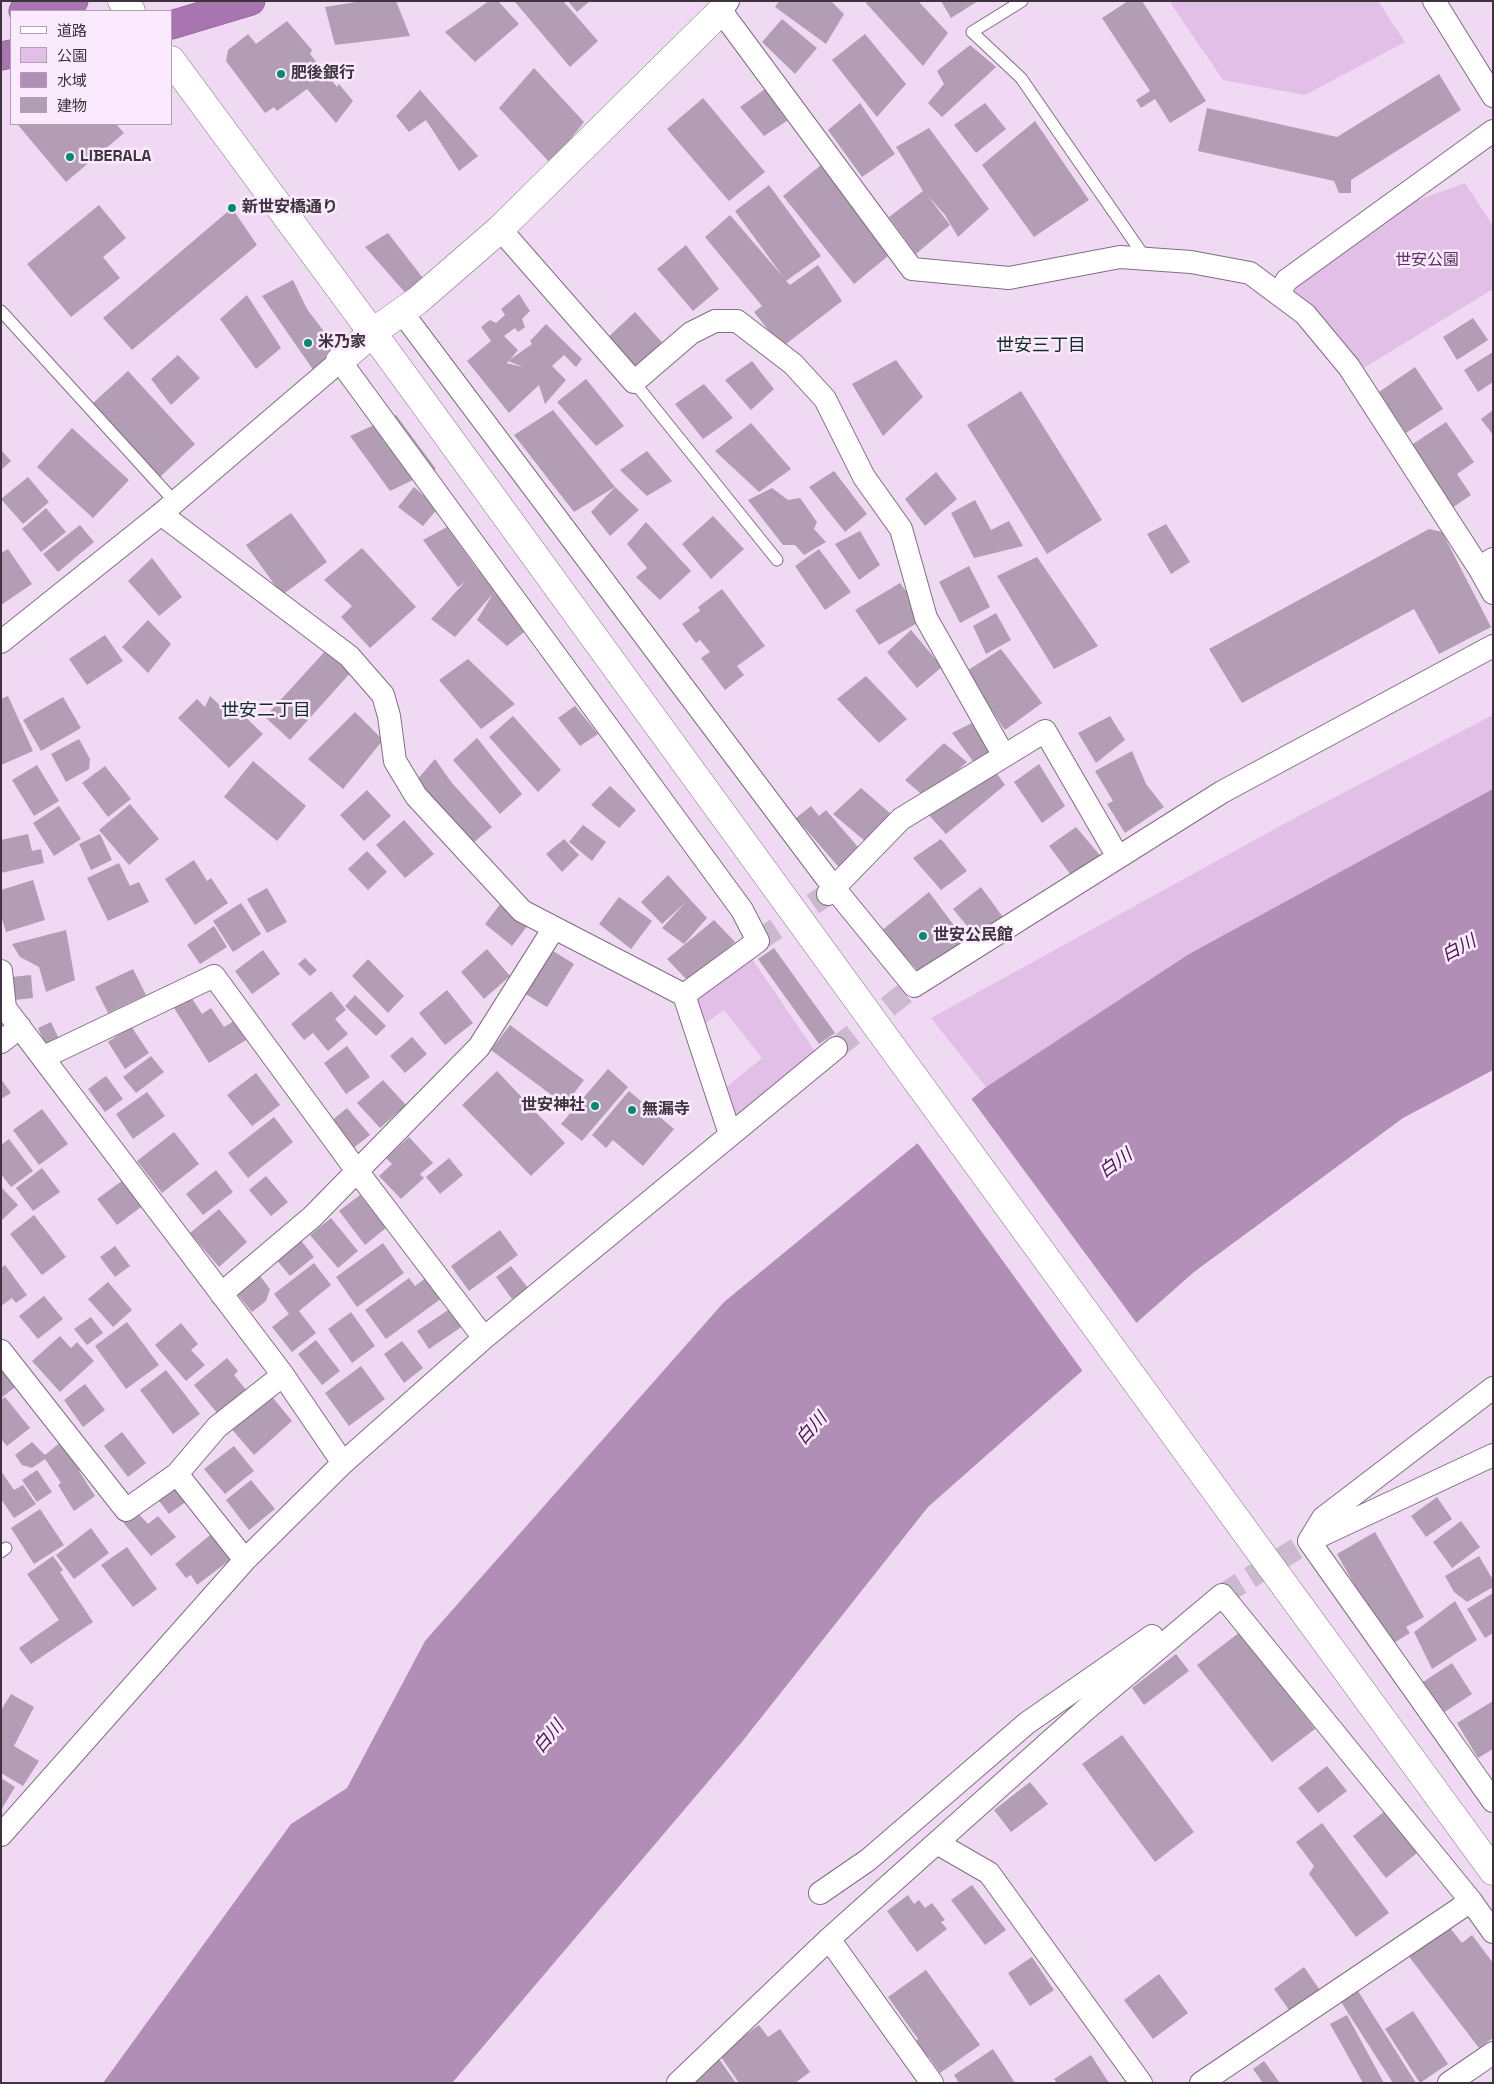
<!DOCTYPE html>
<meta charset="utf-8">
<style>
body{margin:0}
#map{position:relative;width:1494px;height:2084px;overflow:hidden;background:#f0daf3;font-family:"Space Grotesk","Noto Sans JP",sans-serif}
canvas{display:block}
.frame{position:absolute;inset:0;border:2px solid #3d343e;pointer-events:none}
.legend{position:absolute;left:10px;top:10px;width:162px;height:115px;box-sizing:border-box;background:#fbe9fd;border:1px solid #afa1b1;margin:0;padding:6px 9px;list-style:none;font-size:15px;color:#3d343e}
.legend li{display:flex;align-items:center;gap:10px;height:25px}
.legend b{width:25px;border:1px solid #afa1b1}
</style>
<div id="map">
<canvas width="1494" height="2084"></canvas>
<div class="frame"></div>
<ul class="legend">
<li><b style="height:6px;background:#fff"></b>道路</li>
<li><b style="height:14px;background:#e1bfe6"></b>公園</li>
<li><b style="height:14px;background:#b08eb5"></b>水域</li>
<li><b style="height:14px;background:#b29db5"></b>建物</li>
</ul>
</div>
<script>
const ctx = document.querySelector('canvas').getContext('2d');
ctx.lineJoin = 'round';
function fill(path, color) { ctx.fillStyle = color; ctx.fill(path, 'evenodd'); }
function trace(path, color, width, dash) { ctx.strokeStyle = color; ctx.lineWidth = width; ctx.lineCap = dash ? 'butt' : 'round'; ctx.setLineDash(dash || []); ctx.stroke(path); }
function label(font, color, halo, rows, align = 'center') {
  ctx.font = font + ' "Space Grotesk","Noto Sans JP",sans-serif'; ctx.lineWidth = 5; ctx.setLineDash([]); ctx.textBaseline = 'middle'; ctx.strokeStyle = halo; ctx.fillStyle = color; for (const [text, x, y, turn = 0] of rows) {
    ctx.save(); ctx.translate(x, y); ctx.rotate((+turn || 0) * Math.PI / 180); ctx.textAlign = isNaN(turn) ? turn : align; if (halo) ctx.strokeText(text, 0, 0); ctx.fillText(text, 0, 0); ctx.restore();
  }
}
fill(new Path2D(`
 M1169 1H1378L1405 42 1305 95 1223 80Z
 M1465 183 1493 226V289L1354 374 1294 297 1297 280 1399 207Z
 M1493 715V795L1189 954 986 1087 931 1018 1293 819Z
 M746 950 821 1060 730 1134 717 1095 762 1058 724 1010 696 1030 684 995Z`), '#e1bfe6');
fill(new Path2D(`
 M1493 789V1070L1403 1118 1194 1272 928 1507 741 1743 452 2083H103L291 1824 347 1788 425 1641 724 1302 986 1087 1189 954Z`), '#b08eb5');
fill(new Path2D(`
 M970 1097 1138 1325 1084 1373 916 1141Z`), '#f0daf3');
fill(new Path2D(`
 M362 1H396L410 36 335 45 325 7Z
 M489 1H498L519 24 475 62 445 32Z
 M517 1H563L598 41 570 67 515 2Z
 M568 1H590L577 12Z
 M779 1H831L844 14 826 44 775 7Z
 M867 1H918L948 33 923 66 866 3Z
 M941 1H978L951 18Z
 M1128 1H1142L1206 101 1170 123 1155 99 1141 108 1136 100 1150 91 1102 18Z
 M782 19 817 48 795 74 762 42Z
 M287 21 312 50 310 54 337 87 339 84 353 101 336 123 307 89 277 111 274 107 265 113 226 61 228 50 248 34 256 44Z
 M865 34 906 84 877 117 832 60Z
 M970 45 996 67 942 117 928 103 944 84 937 71Z
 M534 68 584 122 551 164 499 108Z
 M1439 74 1461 110 1351 180V193H1339L1334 181 1198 151 1207 108 1337 137Z
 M765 89 787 121 764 136 740 107Z
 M420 90 478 156 459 171 426 120 409 132 396 116Z
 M703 98 765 172 729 201 667 129Z
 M860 103 895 154 862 177 828 130Z
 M985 103 1006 129 976 153 954 125Z
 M1035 121 1089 200 1034 237 982 165Z
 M20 124H116L124 133 66 182 18 125Z
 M929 128 989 209 958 237 945 215 927 195 950 225 916 254 889 217 923 191 896 147Z
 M821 165 888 256 854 284 783 196Z
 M769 185 821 256 786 281 790 285 818 265 842 301 782 347 754 312 762 306 705 237 730 215 784 278 735 211Z
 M99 205 126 238 103 257 120 278 71 317 27 264Z
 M232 208 257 245 132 350 103 318Z
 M388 233 426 282 409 297 365 247Z
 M686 245 719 289 693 311 657 269Z
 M293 280 307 309 341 354 316 374 262 296Z
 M519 294 530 311 522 319 525 327 518 332 515 328 504 336 518 350 507 363H506L523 367 508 361 532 344 530 341 546 324 582 359 576 367 564 355 552 366 566 380 545 404 539 385 509 413 467 361 491 341 481 327 490 320 496 323 505 315 501 309Z
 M247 295 281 348 256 369 220 319Z
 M635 312 667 348 636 375 605 340Z
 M1473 318 1488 340 1457 360 1443 337Z
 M1493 352V382L1478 392 1464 370Z
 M178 355 200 378 171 405 151 379Z
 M896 360 923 397 883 436 852 384Z
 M752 361 774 389 751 410 725 380Z
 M1415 367 1443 409 1406 433 1379 392Z
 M128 371 195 444 160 477 93 403Z
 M586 379 624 426 596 446 557 402Z
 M704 384 733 418 703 439 675 404Z
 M1021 391 1102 520 1047 554 967 425Z
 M553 410 615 487 639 510 610 536 591 512 615 487 574 512 514 435Z
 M1493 410V435L1481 419Z
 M396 415 436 469 390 491 350 436Z
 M1446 422 1474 462 1457 474 1471 495 1449 510 1407 448Z
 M751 423 791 469 759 492 715 451Z
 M72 428 129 480 93 518 37 467Z
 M1 450 11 461 1 470Z
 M647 451 672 481 647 496 620 470Z
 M834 471 867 514 845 532 809 487Z
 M936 472 957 499 925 526 905 499Z
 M28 477 49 502 23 524 1 499Z
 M414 487 438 508 423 526 398 507Z
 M772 488 788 500 800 498 817 522 814 529 826 542 804 555 795 545H783L748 500Z
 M975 500 991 530 1009 521 1023 546 974 558 951 513Z
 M46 508 66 532 41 552 22 529Z
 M291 513 327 562 282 595 246 545Z
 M713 516 744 549 711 579 682 544Z
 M646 522 691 571 660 600 636 577 647 568 627 544Z
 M1166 524 1190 562 1171 574 1147 534Z
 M80 525 94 542 58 572 43 554Z
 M447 527 477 569 498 588 455 637 431 619 465 582 458 587 423 540Z
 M1429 529 1442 532 1491 627 1439 654 1414 609 1242 703 1209 649Z
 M860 531 880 565 859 580 835 544Z
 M362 548 416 607 370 648 341 617 352 606 324 580Z
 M8 549 32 584 1 605V553Z
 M819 549 851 592 825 610 795 566Z
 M1037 557 1098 646 1054 669 997 576Z
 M152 558 182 597 159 616 128 581Z
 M969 566 990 607 960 623 939 582Z
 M900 583 926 618 879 645 855 610Z
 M722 589 765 646 737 666 744 675 725 690 701 658 710 652 700 640 696 643 682 624 700 611 698 607Z
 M494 592 529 628 507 646 477 620Z
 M996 613 1011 640 986 654 973 626Z
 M148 620 171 644 148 673 122 647Z
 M911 630 942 667 917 688 887 652Z
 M105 635 123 661 87 685 69 659Z
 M328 648 353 670 290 740 265 717Z
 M1001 649 1042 703 1005 730 965 672Z
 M468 659 515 704 481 729 439 680Z
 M866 676 907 719 879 743 837 699Z
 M8 696 33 751 1 765V699Z
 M210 696 231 716 237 709 263 734 229 768 178 718 197 699 205 707Z
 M63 697 81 728 41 751 23 720Z
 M575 706 598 734 580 746 558 718Z
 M355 712 383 740 343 789 308 759Z
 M513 716 561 770 538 792 489 737Z
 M1110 716 1125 740 1096 763 1078 733Z
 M974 722 993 750 975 764 952 733Z
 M477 738 522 794 500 814 453 760Z
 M79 739 90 759 89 769 66 782 51 754Z
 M944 743 967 762 926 798 905 780Z
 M1132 751 1146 784 1164 807 1125 833 1107 804 1113 801 1095 771Z
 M435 759 452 783 492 827 473 843 416 781Z
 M253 761 306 806 277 841 224 797Z
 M1039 764 1065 806 1042 823 1014 782Z
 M37 765 59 801 34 816 12 780Z
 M105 766 131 799 108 817 82 783Z
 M993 768 1005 785 946 834 926 812Z
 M610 786 636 810 619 828 591 805Z
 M861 788 899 821 873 848 833 814Z
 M367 790 391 816 364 841 340 815Z
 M130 804 159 839 129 865 99 830Z
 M59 806 81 839 54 856 33 823Z
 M811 806 819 816 826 810 864 854 843 872 796 818Z
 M404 820 434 854 405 878 376 845Z
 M583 825 606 842 592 861 569 842Z
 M1076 827 1103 859 1074 879 1049 846Z
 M28 834 32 851 41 849 44 863 1 873V840Z
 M100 834 112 860 91 870 79 844Z
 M564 839 579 855 562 872 546 854Z
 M941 839 967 871 941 890 913 858Z
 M367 851 387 872 368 890 348 869Z
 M194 860 207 881 211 878 228 903 195 925 165 879Z
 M119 863 130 886 139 882 149 902 108 921 87 878Z
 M668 875 707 918 684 944 662 928 686 902 662 924 641 902Z
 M33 880 45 920 6 932 1 916V890Z
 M981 887 1005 920 978 939 953 909Z
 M267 888 287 922 267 933 247 899Z
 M929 892 965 940 921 974 881 931Z
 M619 897 652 921 631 949 599 924Z
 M241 903 261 934 233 952 213 921Z
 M501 903 528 925 512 946 485 924Z
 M714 920 735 942 689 982 667 959Z
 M214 926 227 947 200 964 187 945Z
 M66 930 75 980 46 992 39 967 20 957 12 944Z
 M774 948 835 1033 819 1044 758 959Z
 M487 949 510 976 484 999 461 972Z
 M550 949 574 964 547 1007 524 993Z
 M263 950 280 974 252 994 235 971Z
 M305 958 317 970 310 976 298 964Z
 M368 959 404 996 388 1013 352 976Z
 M133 969 146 995 108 1013 95 987Z
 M31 975 33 998 14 1000 12 977Z
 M447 990 473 1023 445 1045 419 1013Z
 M331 991 346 1010 335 1019 348 1034 328 1051 313 1033 304 1040 291 1024Z
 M355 995 386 1026 376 1036 345 1006Z
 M191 997 202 1014 211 1008 224 1027 234 1021 246 1040 209 1063 174 1008Z
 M51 1022 59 1039 46 1046 38 1028Z
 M510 1025 584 1080 565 1105 491 1050Z
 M131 1026 149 1053 125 1069 108 1042Z
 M412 1037 427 1054 405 1073 390 1056Z
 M347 1046 370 1077 346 1094 324 1063Z
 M151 1056 164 1072 136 1093 123 1077Z
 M608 1069 628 1087 582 1141 561 1124Z
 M497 1071 565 1143 531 1176 462 1105Z
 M256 1073 280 1105 252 1126 227 1095Z
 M106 1076 123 1099 105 1112 88 1089Z
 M1 1079 11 1093 1 1099Z
 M383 1080 406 1105 380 1128 357 1103Z
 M629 1091 674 1129 643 1166 613 1140 606 1148 592 1135Z
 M147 1092 165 1116 133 1139 116 1114Z
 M347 1108 370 1135 352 1149 330 1122Z
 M42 1109 68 1144 39 1165 13 1130Z
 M274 1117 293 1142 248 1178 228 1153Z
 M174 1132 199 1164 162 1193 137 1161Z
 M409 1137 433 1163 420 1174 424 1178 401 1199 379 1176 392 1164 386 1158Z
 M9 1139 33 1171 11 1187 1 1174V1145Z
 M449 1158 463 1175 440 1194 426 1177Z
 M42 1168 60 1192 33 1211 16 1188Z
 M216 1170 233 1192 203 1215 186 1194Z
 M266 1176 288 1202 271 1216 249 1190Z
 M126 1178 145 1204 117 1225 97 1199Z
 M1 1187 18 1205 1 1221Z
 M360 1195 386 1228 365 1245 339 1211Z
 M219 1209 247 1242 219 1267 190 1233Z
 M34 1215 66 1257 42 1275 10 1234Z
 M331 1218 358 1251 338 1268 310 1235Z
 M500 1230 518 1255 469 1291 451 1266Z
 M299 1238 314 1257 290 1276 275 1258Z
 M383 1243 404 1273 357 1307 336 1277Z
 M115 1246 130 1266 115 1277 100 1257Z
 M314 1263 331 1285 299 1311 316 1333 292 1352 272 1327 289 1314 274 1294Z
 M5 1265 27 1295 16 1303 12 1298 1 1306V1268Z
 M511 1266 528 1288 512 1299 496 1277Z
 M257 1272 270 1289 266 1301 252 1312 234 1290Z
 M427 1277 442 1298 386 1339 365 1310 409 1278 415 1286Z
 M108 1282 132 1310 113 1327 88 1299Z
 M44 1296 63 1319 38 1339 19 1316Z
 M451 1308 463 1326 429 1349 417 1331Z
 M351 1312 375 1346 352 1363 328 1329Z
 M91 1317 103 1333 87 1345 74 1329Z
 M127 1322 159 1365 126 1389 95 1346Z
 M181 1323 198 1344 191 1350 205 1365 186 1381 155 1345Z
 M60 1336 71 1348 77 1342 94 1361 60 1392 32 1361Z
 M316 1340 340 1371 322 1385 298 1354Z
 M402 1341 423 1368 404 1383 384 1354Z
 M227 1358 238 1371 234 1375 251 1396 222 1419 194 1385Z
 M1 1364 18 1385 1 1398Z
 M361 1366 385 1399 349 1426 325 1393Z
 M166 1370 200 1414 173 1434 140 1390Z
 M85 1384 105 1410 83 1427 64 1400Z
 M269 1393 292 1421 254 1455 230 1427Z
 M5 1397 30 1428 7 1446 1 1439V1400Z
 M122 1432 146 1463 128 1477 104 1446Z
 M62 1441 83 1467 79 1471 95 1496 74 1511 58 1485 61 1483 45 1459 32 1468 22 1465 15 1455 32 1442 45 1455Z
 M234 1446 254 1471 225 1494 204 1469Z
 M37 1470 52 1492 37 1502 22 1480Z
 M1 1471 14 1490 23 1485 36 1504 14 1518 1 1499Z
 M175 1477 191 1498 169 1514 154 1494Z
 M251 1480 275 1509 249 1530 226 1500Z
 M1437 1497 1452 1519 1426 1537 1411 1516Z
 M40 1509 64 1545 34 1564 11 1528Z
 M135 1510 148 1524 158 1516 176 1537 151 1556 122 1521Z
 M1461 1521 1480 1547 1452 1568 1433 1542Z
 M91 1528 109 1553 74 1579 56 1555Z
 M215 1531 235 1556 197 1585 191 1575 186 1578 175 1564Z
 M1375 1532 1424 1617 1406 1627 1410 1633 1389 1646 1337 1554Z
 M127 1547 157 1589 133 1607 101 1565Z
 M53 1556 63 1570 60 1572 93 1622 31 1664 19 1648 59 1620 27 1574Z
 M1479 1556 1493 1580V1587L1467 1602 1454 1592 1445 1576Z
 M1493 1593V1633L1485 1638 1467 1609Z
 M1455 1601 1477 1640 1432 1669 1414 1632Z
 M1240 1632 1315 1729 1272 1762 1197 1665Z
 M1176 1654 1189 1671 1144 1705 1132 1688Z
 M1452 1663 1472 1694 1443 1713 1423 1682Z
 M11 1694 34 1707 14 1746 39 1761 23 1786 1 1773V1710Z
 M1493 1701V1749L1478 1758 1457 1723Z
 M1122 1735 1194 1832 1155 1862 1082 1764Z
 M1327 1766 1347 1791 1318 1813 1298 1788Z
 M1 1778 15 1787 1 1810Z
 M1030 1782 1048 1804 1011 1832 994 1810Z
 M1385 1811 1417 1853 1386 1878 1353 1836Z
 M1322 1823 1389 1913 1356 1937 1309 1874 1314 1866 1296 1842Z
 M972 1885 1006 1930 985 1945 951 1900Z
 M908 1895 914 1904 919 1900 925 1908 932 1903 945 1920 941 1922 947 1929 917 1952 887 1911Z
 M1447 1924 1462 1943 1472 1935 1493 1963V2038L1479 2048 1407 1954Z
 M1032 1957 1054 1990 1030 2006 1008 1973Z
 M1304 1967 1322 1993 1292 2014 1274 1989Z
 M926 1970 980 2045 940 2073 929 2057 921 2058 913 2046 918 2039 888 1997Z
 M1159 1974 1188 2013 1153 2039 1124 2000Z
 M1358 1991 1416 2083H1393L1341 2002Z
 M1413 2011 1448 2064 1420 2083 1385 2029Z
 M1347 2015 1384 2083H1363L1330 2024Z
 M759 2025 768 2037 780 2029 810 2072 795 2083H739L719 2054Z
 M993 2049 1015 2083H959L954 2075Z
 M1091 2055 1109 2083H1057L1054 2079Z
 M719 2059 736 2083H695Z
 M1264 2061 1280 2083H1263L1253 2069Z`), '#b29db5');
trace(new Path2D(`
 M758 941 828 894
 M836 1048 914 986
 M1222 1595 1309 1541`), '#ccb9cf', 22, [22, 11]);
const lane = new Path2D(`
 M1022 1 972 32 1021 78 1146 259
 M1 311 175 502
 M634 382 777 560
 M1 1552 6 1548`);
const street = new Path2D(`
 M728 1 721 11 912 269 1009 278 1120 257 1191 262 1250 273 1305 314 1349 367 1479 568 1493 559
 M1434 1 1493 96
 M500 229 634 382 691 333 715 321H737L793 364 825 399 864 477 901 529 926 618 1004 756
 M1278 294 1287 280 1493 131
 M401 311 834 888 914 986 1222 792 1493 646
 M1479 568 1493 593
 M1 642 161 514 340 361 742 910 758 941 684 995 522 911 416 796 395 761 389 716 383 695 349 656 161 514
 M828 894 901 819 1045 731 1118 857
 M1 971 5 1008 283 1375 343 1463
 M684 995 730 1134
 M1 1042 20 1027
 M44 1057 214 976 357 1171 484 1338
 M221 1294 312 1217 479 1047 554 928
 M1 1351 126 1510 177 1474 217 1427 283 1375
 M177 1474 245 1560
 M1309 1541 1493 1801
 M1309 1541 1323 1518 1493 1388
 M1309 1541 1493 1455
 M1222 1595 1471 1901 1493 1932
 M1 1835 245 1560 343 1463 484 1338 836 1048
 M937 1843 989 1873 1141 2083
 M820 1893 868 1860 1027 1723 1152 1636
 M829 1939 932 2083
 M678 2083 829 1939 1084 1711 1222 1595
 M1201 2083 1471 1901
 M1449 2083 1493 2053`);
const secondary = new Path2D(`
 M122 1 131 11
 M171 60 391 358 868 1014
 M340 361 373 332 417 301 500 229 721 11
 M1285 1586 1493 1871`);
const highway = new Path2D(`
 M23 11 74 1
 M171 25 251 1
 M1 56 11 54`);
trace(lane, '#816d84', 13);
trace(street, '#816d84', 24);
trace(secondary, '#816d84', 29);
trace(highway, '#835e89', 29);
trace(lane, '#fff', 11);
trace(street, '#fff', 22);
trace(secondary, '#fff', 28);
trace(highway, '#a975b1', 28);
const secondaryBridge = new Path2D(`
 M868 1014 1285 1586`);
trace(secondaryBridge, '#816d84', 29, []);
trace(secondaryBridge, '#fff', 28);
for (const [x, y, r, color] of [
 [281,74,5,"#088a6f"],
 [70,157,5,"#088a6f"],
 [232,208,5,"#088a6f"],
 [308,343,5,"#088a6f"],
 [923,936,5,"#088a6f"],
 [595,1106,5,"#088a6f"],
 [632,1110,5,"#088a6f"]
]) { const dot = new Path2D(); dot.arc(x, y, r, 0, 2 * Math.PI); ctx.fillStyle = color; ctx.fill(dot); trace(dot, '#fbe9fd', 2); }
label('bold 16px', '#3d343e', '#fbe9fd', [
 ["肥後銀行",291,74],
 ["LIBERALA",80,157],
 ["新世安橋通り",242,208],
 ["米乃家",318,343],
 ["世安公民館",933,936],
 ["世安神社",585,1106,"right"],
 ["無漏寺",642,1110]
], 'left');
label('16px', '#5d3164', '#fbe9fd', [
 ["世安公園",1427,261]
]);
label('18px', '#133129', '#fbe9fd', [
 ["世安三丁目",1041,346],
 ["世安二丁目",266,711]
]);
label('italic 18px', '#431749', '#fbe9fd', [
 ["白川",1459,949,-28],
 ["白川",1116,1164,-36],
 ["白川",812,1429,-48],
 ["白川",549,1737,-50]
]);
</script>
